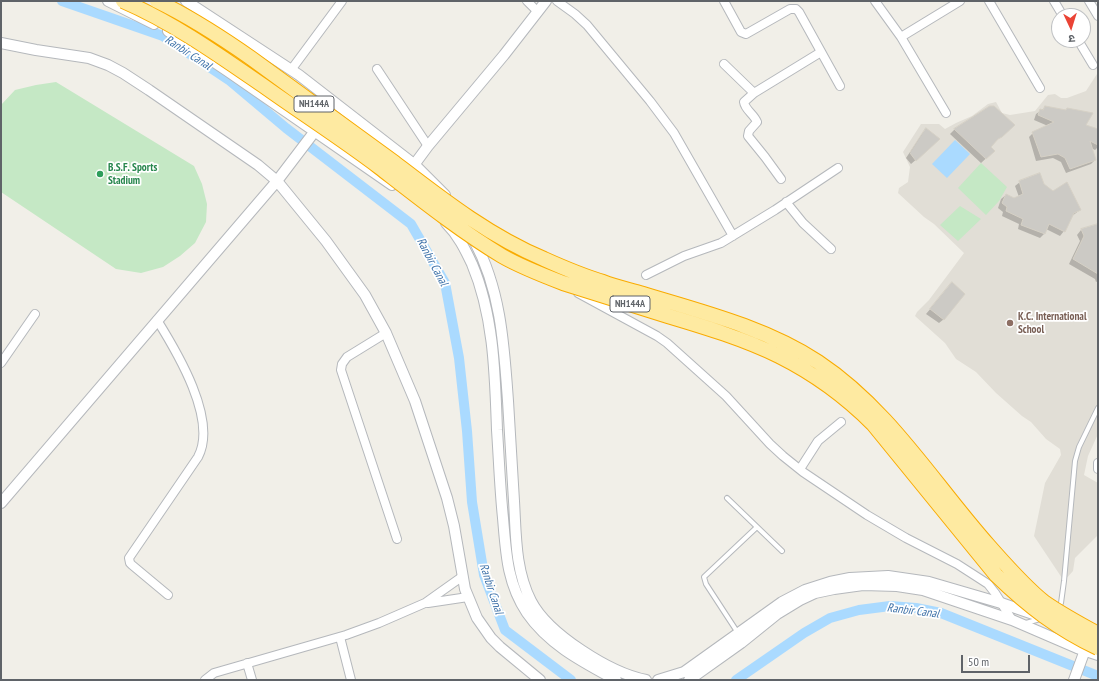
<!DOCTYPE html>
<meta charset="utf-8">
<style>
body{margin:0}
#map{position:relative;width:1099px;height:681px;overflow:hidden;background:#f1efe8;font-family:"PT Sans Narrow","Noto Sans Devanagari",sans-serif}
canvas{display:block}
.frame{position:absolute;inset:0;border:2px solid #5f6368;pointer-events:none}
.north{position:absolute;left:1051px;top:8px;width:40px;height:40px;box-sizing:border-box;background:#fff;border:1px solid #bfc1c3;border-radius:50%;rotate:176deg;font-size:11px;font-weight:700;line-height:16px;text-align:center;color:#5f6368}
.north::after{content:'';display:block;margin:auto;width:14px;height:18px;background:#ea4335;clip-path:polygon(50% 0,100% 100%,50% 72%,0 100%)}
.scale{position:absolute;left:961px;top:655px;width:69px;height:18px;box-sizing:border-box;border:2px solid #5f6368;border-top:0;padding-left:5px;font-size:12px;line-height:14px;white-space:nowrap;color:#5f6368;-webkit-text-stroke:3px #fff;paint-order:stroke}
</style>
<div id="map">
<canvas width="1099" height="681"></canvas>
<div class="frame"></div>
<div class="north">उ</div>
<div class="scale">50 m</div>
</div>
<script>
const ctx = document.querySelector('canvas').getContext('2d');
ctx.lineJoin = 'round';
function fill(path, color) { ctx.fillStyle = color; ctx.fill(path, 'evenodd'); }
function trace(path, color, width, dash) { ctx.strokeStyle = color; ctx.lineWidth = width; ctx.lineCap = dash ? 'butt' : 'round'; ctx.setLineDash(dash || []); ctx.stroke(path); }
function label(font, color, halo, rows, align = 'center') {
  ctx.font = font + ' "PT Sans Narrow",sans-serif'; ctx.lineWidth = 3.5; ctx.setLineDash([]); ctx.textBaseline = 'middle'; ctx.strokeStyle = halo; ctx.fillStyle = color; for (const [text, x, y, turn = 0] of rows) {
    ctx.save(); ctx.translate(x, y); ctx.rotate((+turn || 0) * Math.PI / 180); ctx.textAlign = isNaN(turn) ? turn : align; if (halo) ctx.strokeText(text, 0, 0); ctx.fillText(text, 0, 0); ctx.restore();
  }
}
fill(new Path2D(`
 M1098 66V434L1088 456 1084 475 1098 483V535L1075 558 1073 571 1064 581 1034 536 1045 483 1061 455 1060 449 1046 439 1031 422 1022 416 996 393 976 372 956 359 945 343 915 316 917 312 929 300 964 253 934 224 924 217 898 193 899 188 908 182 910 167 903 152 921 124H939L945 129 956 123 972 116 988 104 996 102 1002 113 1010 115 1035 111 1048 95 1055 94 1061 98H1067L1086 91 1097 74Z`), '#e1ded6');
fill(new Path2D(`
 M56 82 194 166 202 184 207 204 206 222 195 243 180 256 163 267 141 273 116 269 1 192V105L15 90 36 85Z
 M981 163 1007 187 999 201 986 215 958 188Z
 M960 206 981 219 958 241 940 225Z`), '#c5e8c5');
fill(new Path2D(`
 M955 140 970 154 947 178 932 164Z`), '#aadaff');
fill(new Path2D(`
 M990 107 1014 125 994 142 990 147 994 151 981 163 950 134 954 130Z
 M1046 107 1084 126 1098 130V147L1095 150 1091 148 1095 160 1091 164 1066 173 1061 162 1053 158 1036 161 1029 137 1033 133 1048 126 1034 120 1036 114Z
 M926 130 934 144 911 164 906 158 922 134Z
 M1020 182 1043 185 1080 210 1072 216 1064 231 1060 236 1046 229 1044 234 1040 238 1018 229 1019 224 1002 216 1003 212 998 208 1001 199 1006 195 1014 199 1019 197 1015 186Z
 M1098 225V281L1096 282 1095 279 1069 264 1080 241 1077 235 1081 230Z
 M948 288 944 319 939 323 926 314Z`), '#0003');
trace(new Path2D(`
 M62 1 163 36 229 80 286 128 411 224 445 283 459 358 467 431 472 502 484 575 505 630 571 680
 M736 680 804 633 830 618 859 610 890 606 916 608 941 613 1098 676`), '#aadaff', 10);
const building = new Path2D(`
 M990 106H994L1015 125 1002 137 998 139 991 147 995 151 986 159 954 129Z
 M1045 106 1066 110 1067 108 1093 113 1086 125 1098 129V145L1090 141 1096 160 1070 169 1065 158 1058 154 1041 157 1032 132 1054 122 1038 115 1040 109 1043 110Z
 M926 128 940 139 916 161 910 153Z
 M1040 173 1044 184 1053 191 1067 182 1081 210 1074 213 1065 232 1049 224 1045 234 1021 225 1023 219 1006 211 1007 207 1002 203 1006 194 1014 198 1023 194 1019 181Z
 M1098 224V274L1073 259 1084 236 1081 229Z
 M952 282 965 294 944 320 930 309Z`);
fill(building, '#cccac5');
trace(building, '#d6d1c6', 1);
const service = new Path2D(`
 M727 498 782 551
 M1057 608 1061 603 1064 581 1075 461 1079 447 1098 408
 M1026 623 1040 619
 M738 633 706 584 704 577 757 527`);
const minor = new Path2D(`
 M527 1 538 12
 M557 1 575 14 587 25 650 101 674 133 733 236
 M724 1 741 32 746 34 790 9H796L799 12 840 86
 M875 1 901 37 946 113
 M989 1 1040 88
 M1054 1 1063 16
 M1089 1 1098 16
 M901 37 960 1
 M1078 40 1093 65
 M724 64 754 93
 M377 69 428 146
 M291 70 342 1
 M781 179 765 157 748 136 749 131 757 122C754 114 745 110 744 102L754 93 821 52
 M786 202 803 223 831 249
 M646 275 684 256 721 243 775 210 838 168
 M578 293 657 336 667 343 726 396 770 444 783 456 803 472 867 515 906 538 957 564 988 584 995 593 1012 620
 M157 320C177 352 218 420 198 457L129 558 130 563 132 565 168 595
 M386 333 347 357 342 364 341 370 397 539
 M1 363 35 314
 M1098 463V469
 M800 469 818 441 841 422
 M428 603 468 597
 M340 637 351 680
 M247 663 252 680
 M205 680 214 673 346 635 379 623 425 603 463 576`);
const tertiary = new Path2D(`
 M108 1 154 24
 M186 1 299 75 415 165 445 195
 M168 31 229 72 392 185
 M1 43 36 50 89 58 108 65 123 73 149 90 258 165 277 181 326 241 365 295 386 333 415 401 447 498 454 526 465 589 477 618 491 638 500 647 540 680
 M411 169 428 146 504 55 546 1
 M446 223C458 235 465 249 472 264 494 316 495 374 497 430 499 460 500 489 503 518 506 553 507 583 527 613 549 645 583 662 616 680
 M474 240C501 290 504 345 508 401 510 434 512 467 514 501 516 534 515 570 531 601 548 634 610 673 646 680
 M1 503 277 181 315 131
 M658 680 684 672 782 602 805 590 830 582 850 578 888 576 929 582 1001 603 1039 616
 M689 680 741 643 777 614 800 600 815 593 834 589 863 585 897 586 923 590 1012 620 1077 648 1098 655
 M1074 680 1085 650`);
trace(service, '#b5b8bc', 6);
trace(minor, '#b5b8bc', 10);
trace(tertiary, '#b5b8bc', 12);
trace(service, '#fff', 4);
trace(minor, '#fff', 8);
trace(tertiary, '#fff', 10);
const trunkBridge = new Path2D(`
 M123 1C174 23 220 56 265 87 303 114 342 139 379 167 419 198 459 230 502 256 521 267 542 275 563 283 598 294 633 305 668 316 705 327 744 339 779 356 813 373 846 397 873 424L996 575C1028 606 1058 629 1098 648
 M157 1C190 17 221 37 251 58 299 93 347 128 395 163 442 199 489 236 544 259 564 268 583 276 603 282 616 287 630 290 643 294 703 312 766 328 818 362 890 410 933 483 989 546 1006 565 1024 586 1044 602 1061 614 1080 624 1098 634`);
trace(trunkBridge, '#f9ab00', 16, []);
trace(trunkBridge, '#feeaa1', 14);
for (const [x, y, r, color] of [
 [100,174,4,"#2e9e5b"],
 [1010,323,4,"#8d6e63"]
]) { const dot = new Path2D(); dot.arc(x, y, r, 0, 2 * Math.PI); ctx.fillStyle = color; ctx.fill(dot); trace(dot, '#fff', 1.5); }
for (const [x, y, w] of [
 [314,104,40],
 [630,304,40]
]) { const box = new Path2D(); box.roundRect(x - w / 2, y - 8, w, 16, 3); ctx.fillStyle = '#fff'; ctx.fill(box); trace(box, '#5f6368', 1); }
label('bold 10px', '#5f6368', null, [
 ["NH144A",314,104],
 ["NH144A",630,304]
]);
label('bold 11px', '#27864d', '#fff', [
 ["B.S.F. Sports",108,168],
 ["Stadium",108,181]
], 'left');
label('bold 11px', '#785e54', '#fff', [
 ["K.C. International",1018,317],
 ["School",1018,330]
], 'left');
label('italic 12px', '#4174aa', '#fff', [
 ["Ranbir Canal",188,53,33],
 ["Ranbir Canal",432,262,62],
 ["Ranbir Canal",491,589,72],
 ["Ranbir Canal",913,611,7]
]);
</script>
